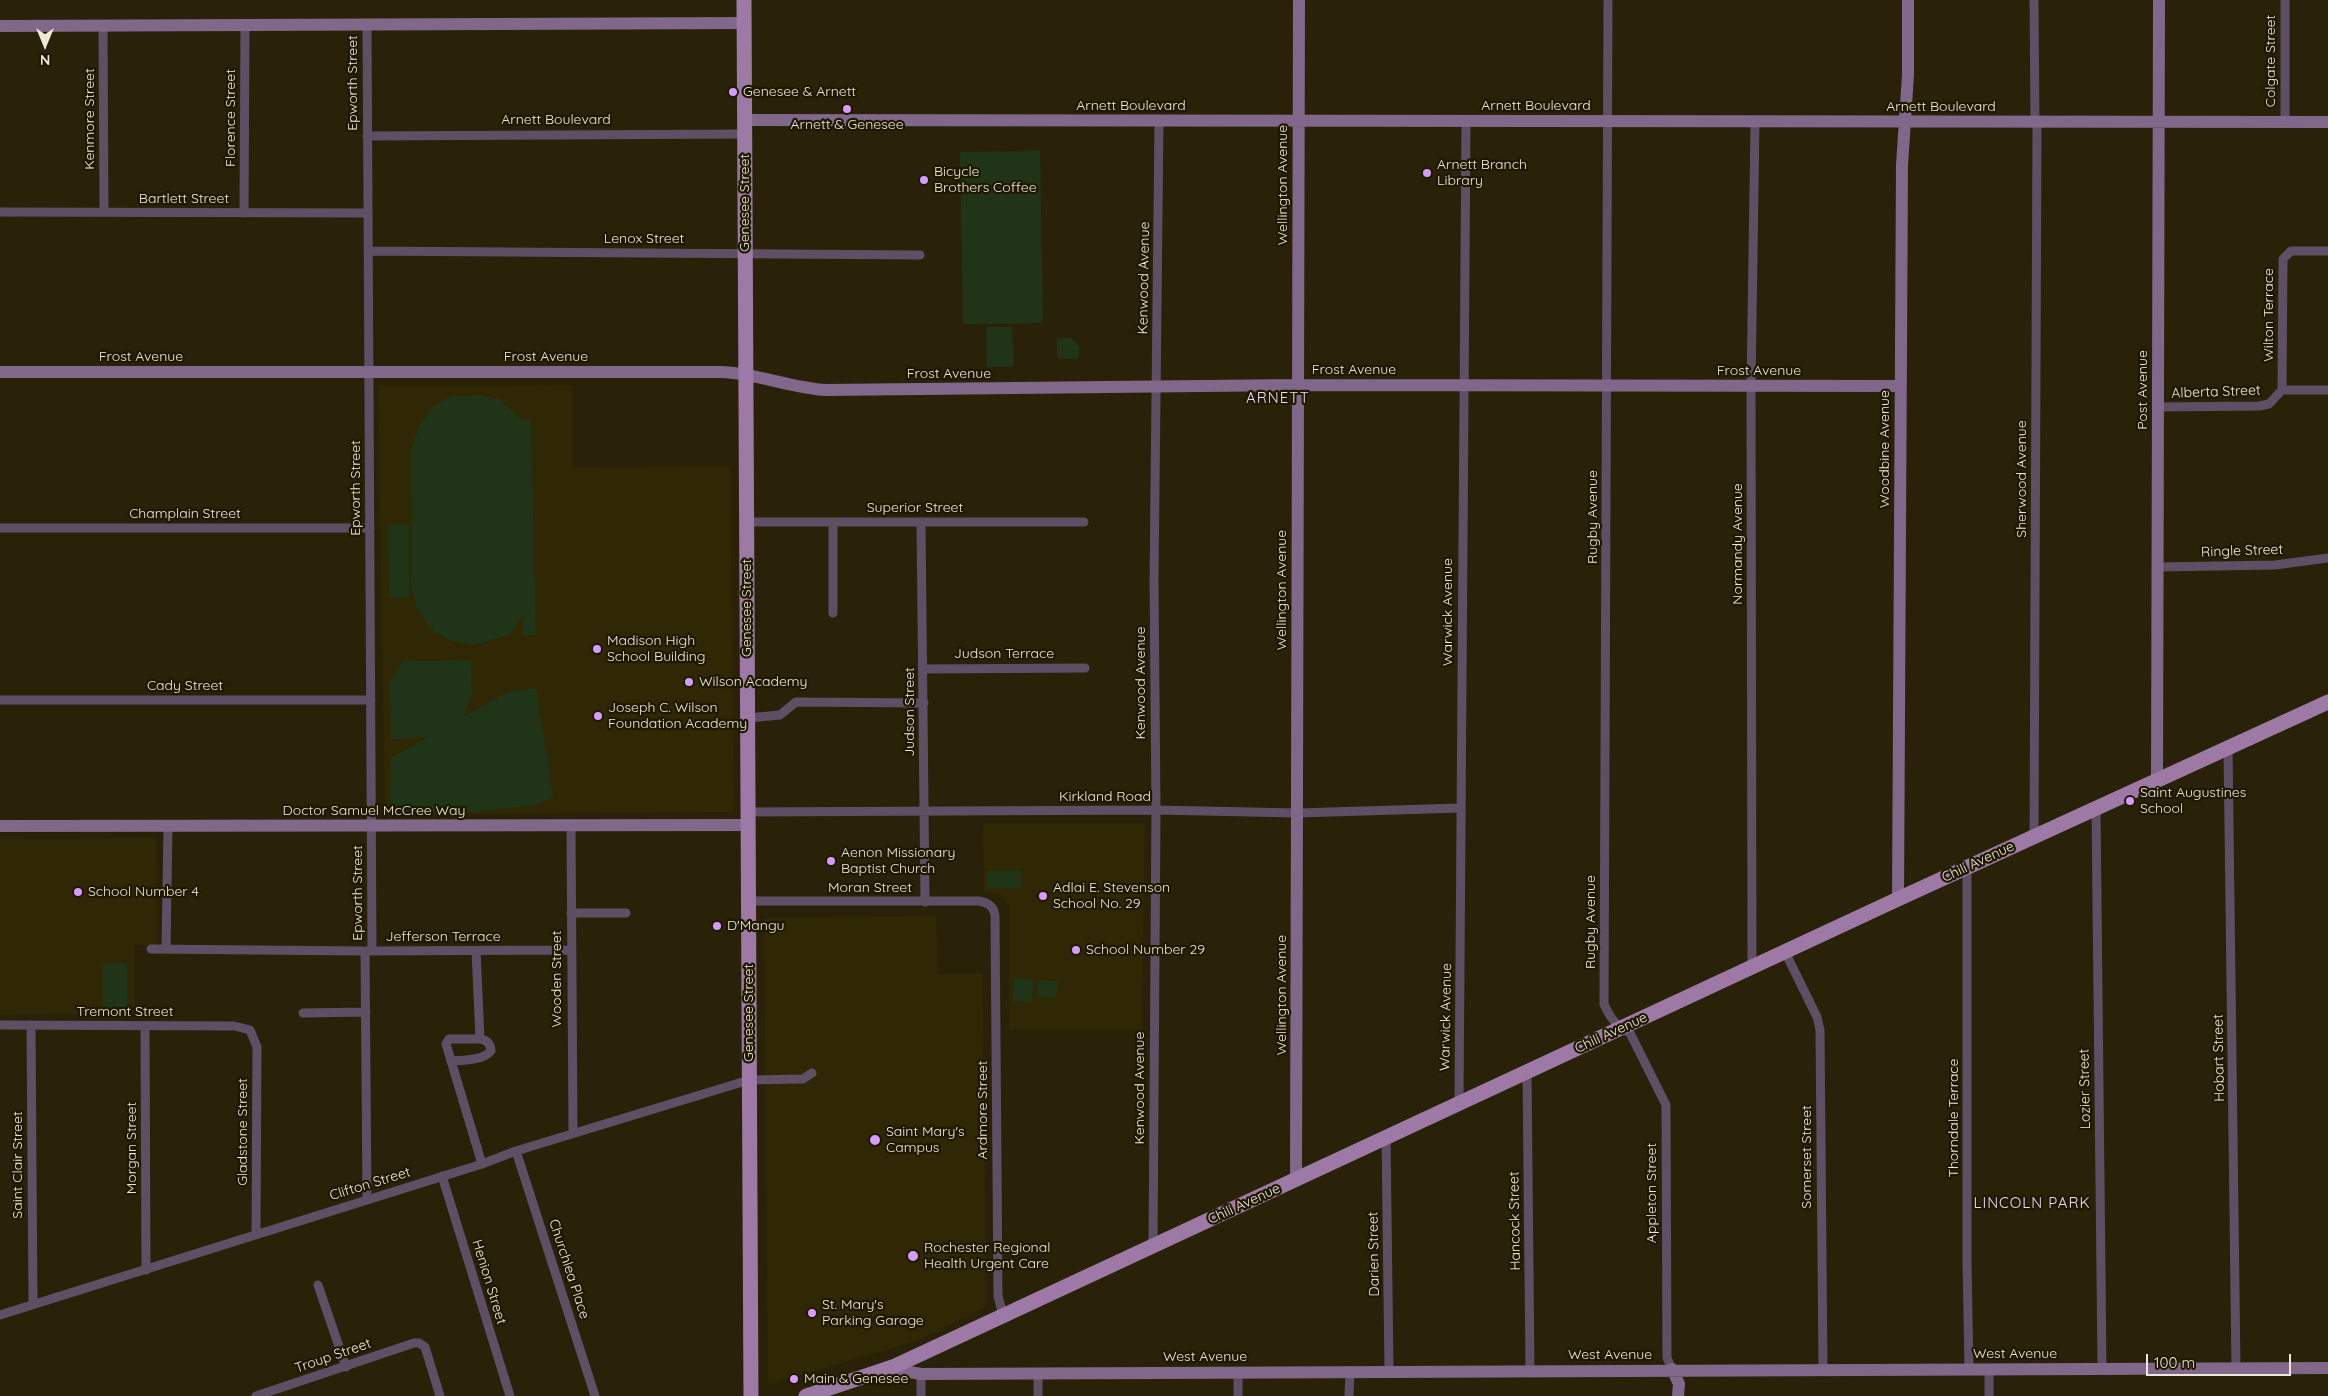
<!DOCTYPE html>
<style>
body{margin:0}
#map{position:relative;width:2328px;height:1396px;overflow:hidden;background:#292208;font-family:Quicksand,sans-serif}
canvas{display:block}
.north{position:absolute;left:20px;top:20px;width:50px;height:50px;-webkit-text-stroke:4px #1f1801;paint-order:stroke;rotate:180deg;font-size:14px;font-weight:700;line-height:20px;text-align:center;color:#ede8d9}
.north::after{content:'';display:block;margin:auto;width:18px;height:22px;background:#ede8d9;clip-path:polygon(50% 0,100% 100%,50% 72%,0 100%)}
.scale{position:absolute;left:2146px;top:1354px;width:145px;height:22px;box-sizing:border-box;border:2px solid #ede8d9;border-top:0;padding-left:6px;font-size:15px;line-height:18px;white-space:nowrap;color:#ede8d9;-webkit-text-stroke:4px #1f1801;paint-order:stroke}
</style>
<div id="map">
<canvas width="2328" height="1396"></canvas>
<div class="north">N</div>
<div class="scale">100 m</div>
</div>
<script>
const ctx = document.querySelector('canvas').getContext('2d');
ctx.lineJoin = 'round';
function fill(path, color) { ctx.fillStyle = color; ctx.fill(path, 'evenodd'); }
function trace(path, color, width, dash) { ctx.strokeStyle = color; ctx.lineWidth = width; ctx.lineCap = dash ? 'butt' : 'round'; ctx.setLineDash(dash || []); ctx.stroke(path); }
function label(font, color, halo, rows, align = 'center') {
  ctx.font = font + ' Quicksand,sans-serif'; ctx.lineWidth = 4.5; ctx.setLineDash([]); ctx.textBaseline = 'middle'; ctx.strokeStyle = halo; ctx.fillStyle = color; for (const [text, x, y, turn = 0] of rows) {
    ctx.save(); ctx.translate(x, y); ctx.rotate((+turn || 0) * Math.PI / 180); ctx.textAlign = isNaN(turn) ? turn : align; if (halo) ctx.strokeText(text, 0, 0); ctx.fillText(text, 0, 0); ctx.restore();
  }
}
fill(new Path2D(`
 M572 385V467L730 466 734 812 385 815 378 386Z
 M983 823H1145L1142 1030H1009V905L1001 895 984 893Z
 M156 838 157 945H135V1014L0 1015V839Z
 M936 916 938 974H983L986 1307 916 1341 771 1384 768 1383 764 918Z`), '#302704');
fill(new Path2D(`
 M1040 151 1043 323 963 324 960 152Z
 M986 327H1012L1014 358 1013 367H987Z
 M1057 338H1071L1079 346V359H1057Z
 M480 395 499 399 521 419H531L536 635 523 636V617L508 635 475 645 449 640 430 628 417 608 412 588 411 449 420 425 433 407 451 396Z
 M388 525H409V598H389Z
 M471 660 472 696 463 717 508 692 536 688 553 796 537 805 476 812 390 811 391 758 429 736 391 740 390 681 403 661Z
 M987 871H1021V888H987Z
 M103 963H127V1009H103Z
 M1014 978 1033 979 1032 1002 1013 1001Z
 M1038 980 1057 981 1056 998 1038 997Z`), '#203518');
trace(new Path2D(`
 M1608 0 1604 1004C1610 1018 1616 1026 1630 1033L1666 1105 1667 1358 1672 1369
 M2034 0 2035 122
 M367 24 372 951
 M103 25 104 212
 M2285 122V0
 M367 136 745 134
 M0 212 368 213
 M244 213 245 24
 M368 251 920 255
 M2282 390 2283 259 2291 251H2328
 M2158 407 2259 406 2269 404 2282 390H2328
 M747 522H1084
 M833 522V613
 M921 522 925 902
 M0 528H370
 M2158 567 2275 565 2328 558
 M924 669 1085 668
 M0 700H371
 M748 718 780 715 796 702 924 703
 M2228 748 2236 1368
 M2096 808 2102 1368
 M748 812 1156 810 1298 813 1461 808
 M571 825 573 1133
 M2034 837 2037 122
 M1967 867V1263L1969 1369
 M748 901H979C988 903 994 906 995 916L998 1296 1003 1315
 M571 913H626
 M151 949 365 951 571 950
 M166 949 168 826
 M365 951 367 1199
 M476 951 480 1039H449L446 1044 482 1164
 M1785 952 1817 1017 1820 1030 1823 1369
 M1752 967 1751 386 1755 122
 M303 1013 366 1012
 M0 1025 234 1026 250 1030 257 1047 256 1235
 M31 1025 33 1304
 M145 1026 146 1270
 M451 1061C463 1060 482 1061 491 1051 491 1044 487 1040 480 1039
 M1527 1072 1530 1370
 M1459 1103 1466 121
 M1386 1137 1389 1370
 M516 1151 595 1396
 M442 1176 510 1396
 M1153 1246 1156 810 1154 580 1159 121
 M318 1285 346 1367
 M0 1315 482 1164 516 1151 749 1080 803 1079 812 1073
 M1238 1372V1396
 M256 1396 414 1343H419L425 1347 440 1396
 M921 1396V1374
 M1038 1396V1373
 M1349 1396 1350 1372
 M1989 1396V1369`), '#5f4f64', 9);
trace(new Path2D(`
 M0 26 744 23
 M745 120 2328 122
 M0 372H721C757 373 790 388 826 390L1297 385 1900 386
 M2157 780 2159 0
 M0 826 748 825
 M1898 899 1902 165 1908 75V0
 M1296 1180 1299 0
 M895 1366 904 1371 921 1374 2328 1368
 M1672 1369 1679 1384 1678 1396`), '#816789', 12);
trace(new Path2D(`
 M744 0 751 1396
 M806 1396 895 1366 1898 899 2328 702`), '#9c7aa5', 15);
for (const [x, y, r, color] of [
 [733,92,5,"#d29dfd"],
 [847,109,5,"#d29dfd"],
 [1427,173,5,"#d29dfd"],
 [924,180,5,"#d29dfd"],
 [597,649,5,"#d29dfd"],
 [689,682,5,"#d29dfd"],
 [598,716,5,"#d29dfd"],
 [2130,801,5,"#d29dfd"],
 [831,861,5,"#d29dfd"],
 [78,892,5,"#d29dfd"],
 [1043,896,5,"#d29dfd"],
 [717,926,5,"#d29dfd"],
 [1076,950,5,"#d29dfd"],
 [875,1140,6,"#d29dfd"],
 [913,1256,6,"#d29dfd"],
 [812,1313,5,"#d29dfd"],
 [794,1379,5,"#d29dfd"]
]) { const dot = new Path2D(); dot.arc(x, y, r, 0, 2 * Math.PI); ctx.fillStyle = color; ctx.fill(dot); trace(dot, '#1f1801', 2); }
label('14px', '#ede8d9', '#1f1801', [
 ["Colgate Street",2271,61,-90],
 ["Epworth Street",353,83,-90],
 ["Arnett Boulevard",1131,106],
 ["Arnett Boulevard",1536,106],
 ["Arnett Boulevard",1941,107],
 ["Florence Street",231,118,-90],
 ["Kenmore Street",90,119,-90],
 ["Arnett Boulevard",556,120],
 ["Wellington Avenue",1283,185,-90],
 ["Bartlett Street",184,199],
 ["Genesee Street",745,203,-90],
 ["Lenox Street",644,239],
 ["Kenwood Avenue",1144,278,-89],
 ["Wilton Terrace",2269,315,-90],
 ["Frost Avenue",141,357],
 ["Frost Avenue",546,357],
 ["Frost Avenue",1354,370],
 ["Frost Avenue",1759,371],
 ["Frost Avenue",949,374],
 ["Post Avenue",2143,390,-90],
 ["Alberta Street",2216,392,-2],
 ["Woodbine Avenue",1885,449,-90],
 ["Sherwood Avenue",2022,479,-90],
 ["Epworth Street",356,488,-90],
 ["Superior Street",915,508],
 ["Champlain Street",185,514],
 ["Rugby Avenue",1593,517,-90],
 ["Normandy Avenue",1738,544,-90],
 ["Ringle Street",2242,551,-2],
 ["Wellington Avenue",1282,590,-90],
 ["Genesee Street",747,608,-90],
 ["Warwick Avenue",1448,612,-90],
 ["Judson Terrace",1004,654],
 ["Kenwood Avenue",1141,683,-90],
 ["Cady Street",185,686],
 ["Judson Street",910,712,-90],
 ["Kirkland Road",1105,797],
 ["Doctor Samuel McCree Way",374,811],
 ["Chili Avenue",1978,862,-25],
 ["Moran Street",870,888],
 ["Epworth Street",358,893,-90],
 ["Rugby Avenue",1591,922,-90],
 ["Jefferson Terrace",443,937],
 ["Wooden Street",557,979,-90],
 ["Wellington Avenue",1282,995,-90],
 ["Tremont Street",125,1012],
 ["Genesee Street",749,1013,-90],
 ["Warwick Avenue",1446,1017,-89],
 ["Chili Avenue",1611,1033,-25],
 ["Hobart Street",2219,1058,-91],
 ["Kenwood Avenue",1140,1088,-90],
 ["Lozier Street",2085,1089,-91],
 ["Ardmore Street",983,1110,-90],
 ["Thorndale Terrace",1954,1118,-90],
 ["Gladstone Street",243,1132,-90],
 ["Morgan Street",132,1148,-90],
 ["Somerset Street",1807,1157,-90],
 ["Saint Clair Street",18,1165,-90],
 ["Clifton Street",370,1184,-17],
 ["Appleton Street",1652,1193,-90],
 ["Chili Avenue",1244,1204,-25],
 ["Hancock Street",1515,1221,-91],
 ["Darien Street",1374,1254,-91],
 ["Churchlea Place",569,1269,72],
 ["Henion Street",489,1282,73],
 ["West Avenue",2015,1354],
 ["West Avenue",1610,1355],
 ["Troup Street",333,1356,-19],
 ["West Avenue",1205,1357]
]);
label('14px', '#ede8d9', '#1f1801', [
 ["Genesee & Arnett",743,92],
 ["Arnett & Genesee",847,125,"center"],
 ["Arnett Branch",1437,165],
 ["Library",1437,181],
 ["Bicycle",934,172],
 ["Brothers Coffee",934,188],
 ["Madison High",607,641],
 ["School Building",607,657],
 ["Wilson Academy",699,682],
 ["Joseph C. Wilson",608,708],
 ["Foundation Academy",608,724],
 ["Saint Augustines",2140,793],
 ["School",2140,809],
 ["Aenon Missionary",841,853],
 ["Baptist Church",841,869],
 ["Adlai E. Stevenson",1053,888],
 ["School No. 29",1053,904],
 ["School Number 4",88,892],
 ["D'Mangu",727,926],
 ["School Number 29",1086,950],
 ["Saint Mary's",886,1132],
 ["Campus",886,1148],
 ["Rochester Regional",924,1248],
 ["Health Urgent Care",924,1264],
 ["St. Mary's",822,1305],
 ["Parking Garage",822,1321],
 ["Main & Genesee",804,1379]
], 'left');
ctx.letterSpacing = '1px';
label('15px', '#eadcf7', '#1f1801', [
 ["ARNETT",1278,398],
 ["LINCOLN PARK",2032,1203]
]);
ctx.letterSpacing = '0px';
</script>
